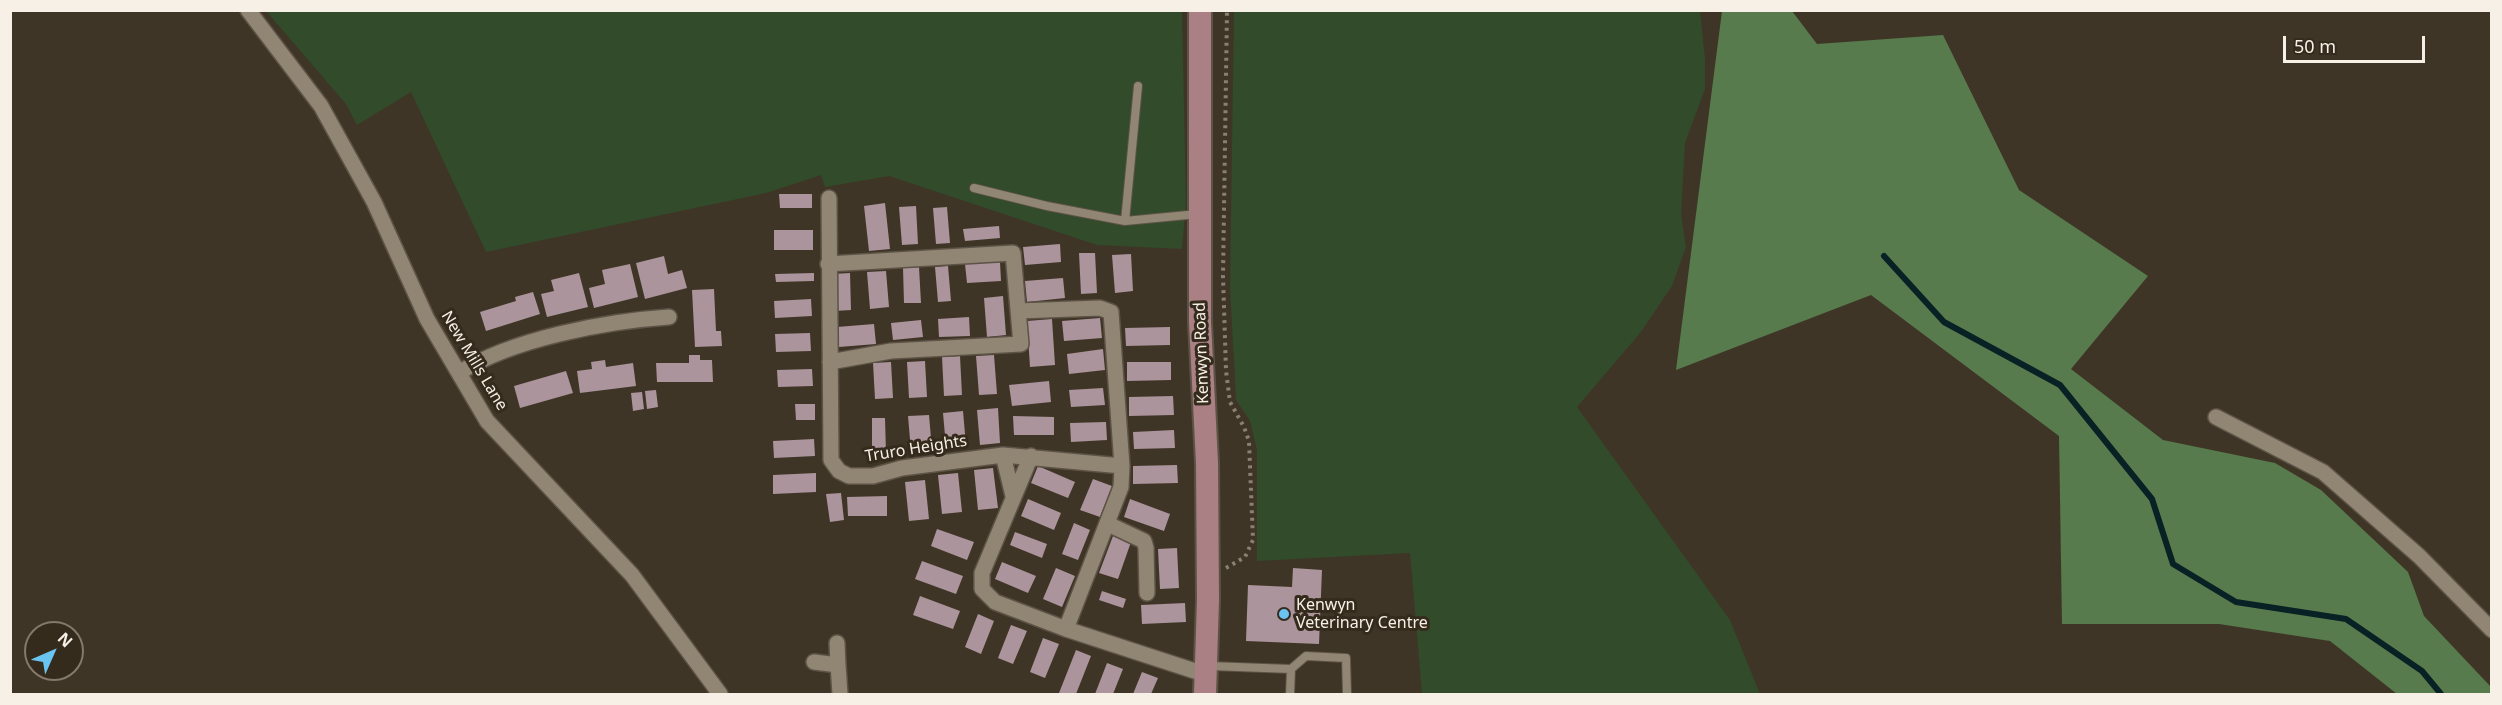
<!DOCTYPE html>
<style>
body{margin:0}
#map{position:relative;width:2502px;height:705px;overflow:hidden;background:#3f3526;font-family:"Noto Sans",sans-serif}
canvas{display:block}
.frame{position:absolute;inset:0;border:12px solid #f7f0e6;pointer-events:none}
.north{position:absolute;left:24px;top:621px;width:60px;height:60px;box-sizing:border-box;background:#352b1c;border:2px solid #837a6d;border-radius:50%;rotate:45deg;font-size:16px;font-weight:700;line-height:24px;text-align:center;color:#f7f0e6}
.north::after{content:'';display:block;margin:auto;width:21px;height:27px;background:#69c4f1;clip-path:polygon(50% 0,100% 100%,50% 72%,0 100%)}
.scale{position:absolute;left:2283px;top:36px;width:142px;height:27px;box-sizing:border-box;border:3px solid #f7f0e6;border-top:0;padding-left:8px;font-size:18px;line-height:21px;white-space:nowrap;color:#f7f0e6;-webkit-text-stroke:4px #352b1c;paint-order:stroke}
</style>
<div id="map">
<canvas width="2502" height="705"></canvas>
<div class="frame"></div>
<div class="north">N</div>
<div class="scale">50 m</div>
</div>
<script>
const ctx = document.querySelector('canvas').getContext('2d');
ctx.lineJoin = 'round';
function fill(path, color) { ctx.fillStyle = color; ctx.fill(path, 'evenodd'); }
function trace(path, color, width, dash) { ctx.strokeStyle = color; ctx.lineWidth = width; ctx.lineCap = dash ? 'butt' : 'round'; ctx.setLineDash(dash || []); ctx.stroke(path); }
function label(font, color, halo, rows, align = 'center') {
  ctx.font = font + ' "Noto Sans",sans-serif'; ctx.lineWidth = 6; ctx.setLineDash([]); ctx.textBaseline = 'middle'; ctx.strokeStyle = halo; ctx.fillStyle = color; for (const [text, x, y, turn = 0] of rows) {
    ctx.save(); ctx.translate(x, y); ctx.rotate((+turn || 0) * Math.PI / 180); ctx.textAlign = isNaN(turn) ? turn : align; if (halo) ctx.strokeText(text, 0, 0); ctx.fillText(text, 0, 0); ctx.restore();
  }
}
fill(new Path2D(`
 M266 11H1182L1186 203 1182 249 1097 245 889 176 825 187 821 175 766 193 486 252 411 92 357 125 346 104Z
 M1234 11H1700L1705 59V89L1685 143 1681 215 1686 247 1672 286 1641 332 1577 407 1730 620 1760 694H1422L1410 553 1257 561V450L1250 421 1236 400 1230 287Z`), '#324b2a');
fill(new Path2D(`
 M1722 11H1792L1817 44 1943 35 2019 190 2148 276 2071 369 2163 440 2275 463 2321 490 2408 572 2424 616 2491 687V694H2397L2330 641 2219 624H2062L2059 436 1871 295 1676 370Z`), '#577b4c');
trace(new Path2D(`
 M1884 256 1944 322 2060 385 2152 499 2173 564 2236 602 2346 619 2422 671 2441 694`), '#072124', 6);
fill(new Path2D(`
 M779 194H812V208H780Z
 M885 203 890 249 869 251 864 206Z
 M916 206 918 244 902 245 899 207Z
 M947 207 950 243 936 244 933 208Z
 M999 226 1000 238 965 241 963 229Z
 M774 230H813V250H774Z
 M1060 244 1061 262 1025 265 1023 247Z
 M1079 253H1095L1097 293 1081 294Z
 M1131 254 1133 291 1115 293 1112 255Z
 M664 256 668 274 682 270 687 288 645 299 636 263Z
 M1000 262 1001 281 967 283 965 264Z
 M630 264 638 297 594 308 589 288 605 284 602 270Z
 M948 266 951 301 938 302 935 267Z
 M919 267 921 303H904L903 268Z
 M886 271 889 307 870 309 867 272Z
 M579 273 588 307 547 317 541 294 554 291 551 280Z
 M814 273V281L776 282 775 274Z
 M850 273 851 310 834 311 832 274Z
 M1063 278 1065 298 1027 302 1025 281Z
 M714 289 716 331H721L722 346 695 347 692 290Z
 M533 292 540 314 486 331 480 312 516 301 515 297Z
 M1003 296 1006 335 987 337 984 298Z
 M811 299 812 316 775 318 774 301Z
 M969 317 970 336 939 337 938 319Z
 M1100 318 1102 338 1064 341 1062 321Z
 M1052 319 1055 365 1030 367 1027 321Z
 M921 320 923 337 893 340 891 323Z
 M874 324 876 344 839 347 837 327Z
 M1170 327V345L1126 346 1125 328Z
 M810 333 811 351 776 352 775 334Z
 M1103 349 1105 370 1069 374 1067 354Z
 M689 355H700V360H712L713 382H657L656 363H689Z
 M994 355 997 394 979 395 976 356Z
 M960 356 962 395 944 396 942 357Z
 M605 360 606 367 633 363 636 386 580 393 577 371 592 369 591 362Z
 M925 361 927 397 909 398 907 362Z
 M891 362 893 398 875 399 873 363Z
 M1127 362H1171V380L1127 381Z
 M812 369 813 386 778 387 777 370Z
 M566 371 573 393 520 408 514 386Z
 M1049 381 1051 402 1012 406 1009 385Z
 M1103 388 1105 405 1071 407 1069 390Z
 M656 390 658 407 647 409 645 391Z
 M642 392 644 409 633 411 631 393Z
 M1173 396 1174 415 1129 416V397Z
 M795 404H815V420H796Z
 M998 408 1000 443 980 445 977 410Z
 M963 411 966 445 946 447 943 413Z
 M929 415 932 450 911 451 908 416Z
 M1013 416 1054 417V435H1014Z
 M872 418H885L886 453H872Z
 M1106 422 1107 440 1071 442 1070 423Z
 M1174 430 1175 448 1134 449 1133 432Z
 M814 439 815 456 774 458 773 441Z
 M1177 465 1178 483 1133 484V466Z
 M1038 466 1075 482 1068 498 1031 483Z
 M993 468 998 508 978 510 974 470Z
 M816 473V492L773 494V475Z
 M958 473 962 512 942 514 938 475Z
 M1093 479 1112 486 1100 517 1080 510Z
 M925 480 929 519 909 521 905 482Z
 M841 493 844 520 830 522 826 494Z
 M887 496V516H848L847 497Z
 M1028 499 1061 513 1054 530 1021 516Z
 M1130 499 1170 514 1164 531 1124 517Z
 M1074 523 1090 530 1078 560 1062 554Z
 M937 529 974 542 967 560 931 546Z
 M1015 532 1047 544 1042 558 1010 545Z
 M1113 536 1131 542 1118 579 1099 573Z
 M1177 548 1179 588 1160 589 1158 549Z
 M922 561 963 576 956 594 915 579Z
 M1002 562 1036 576 1028 593 995 579Z
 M1056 568 1075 576 1062 607 1043 599Z
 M1293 568 1322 570 1319 644 1246 641 1248 585 1292 587Z
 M1102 591 1126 599 1123 608 1099 600Z
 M920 596 960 611 953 629 913 615Z
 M1185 603 1186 622 1142 624 1141 605Z
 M978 614 994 621 981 654 965 647Z
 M1011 625 1027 631 1013 664 998 658Z
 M1043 638 1059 644 1045 678 1030 672Z
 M1076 650 1091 656 1076 694H1063L1059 693Z
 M1107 663 1123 669 1113 694H1095Z
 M1142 672 1158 678 1151 694H1133Z`), '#ab949c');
const service = new Path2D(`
 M974 188 1047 206 1125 221 1198 214
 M1125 221 1138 86
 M1210 666 1291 669 1306 656 1346 658 1347 694
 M1290 694 1291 669`);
const minor = new Path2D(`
 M248 10 321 106 374 202 427 319 487 421 632 575 720 694
 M829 198 831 460 839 471 849 476H873L902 468 1003 455 1122 466 1121 487 1066 629
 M828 264 1013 253 1021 344 891 351 830 362
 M1018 311 1100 308 1111 312 1122 466
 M459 373C511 339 607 321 669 317
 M2216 417 2323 472 2419 556 2492 630
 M1003 455 1013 496
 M1031 456 982 573V589L995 602 1066 629 1207 675
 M1108 524 1144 541 1146 548 1147 593
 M814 662 838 665 837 643
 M838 665 840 694`);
const secondary = new Path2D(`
 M1200 10V322L1207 463 1208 600 1205 694`);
trace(service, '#5c5346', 10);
trace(minor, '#5c5346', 18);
trace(secondary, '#5c5346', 26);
trace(new Path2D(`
 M1226 568 1245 557 1253 540 1249 441 1244 427 1230 402 1226 371 1223 276 1227 10`), '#888073', 4, [3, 4.5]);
trace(service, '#918574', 8);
trace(minor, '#918574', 15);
trace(secondary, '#aa8084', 22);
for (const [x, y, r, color] of [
 [1284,614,6,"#69c4f1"]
]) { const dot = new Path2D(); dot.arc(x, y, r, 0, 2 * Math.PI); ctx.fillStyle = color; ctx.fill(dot); trace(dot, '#352b1c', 2); }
label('16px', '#f7f0e6', '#352b1c', [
 ["Kenwyn Road",1202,353,-92],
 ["New Mills Lane",474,361,59],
 ["Truro Heights",916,449,-9]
]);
label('16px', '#f7f0e6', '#352b1c', [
 ["Kenwyn",1296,605],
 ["Veterinary Centre",1296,623]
], 'left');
</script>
